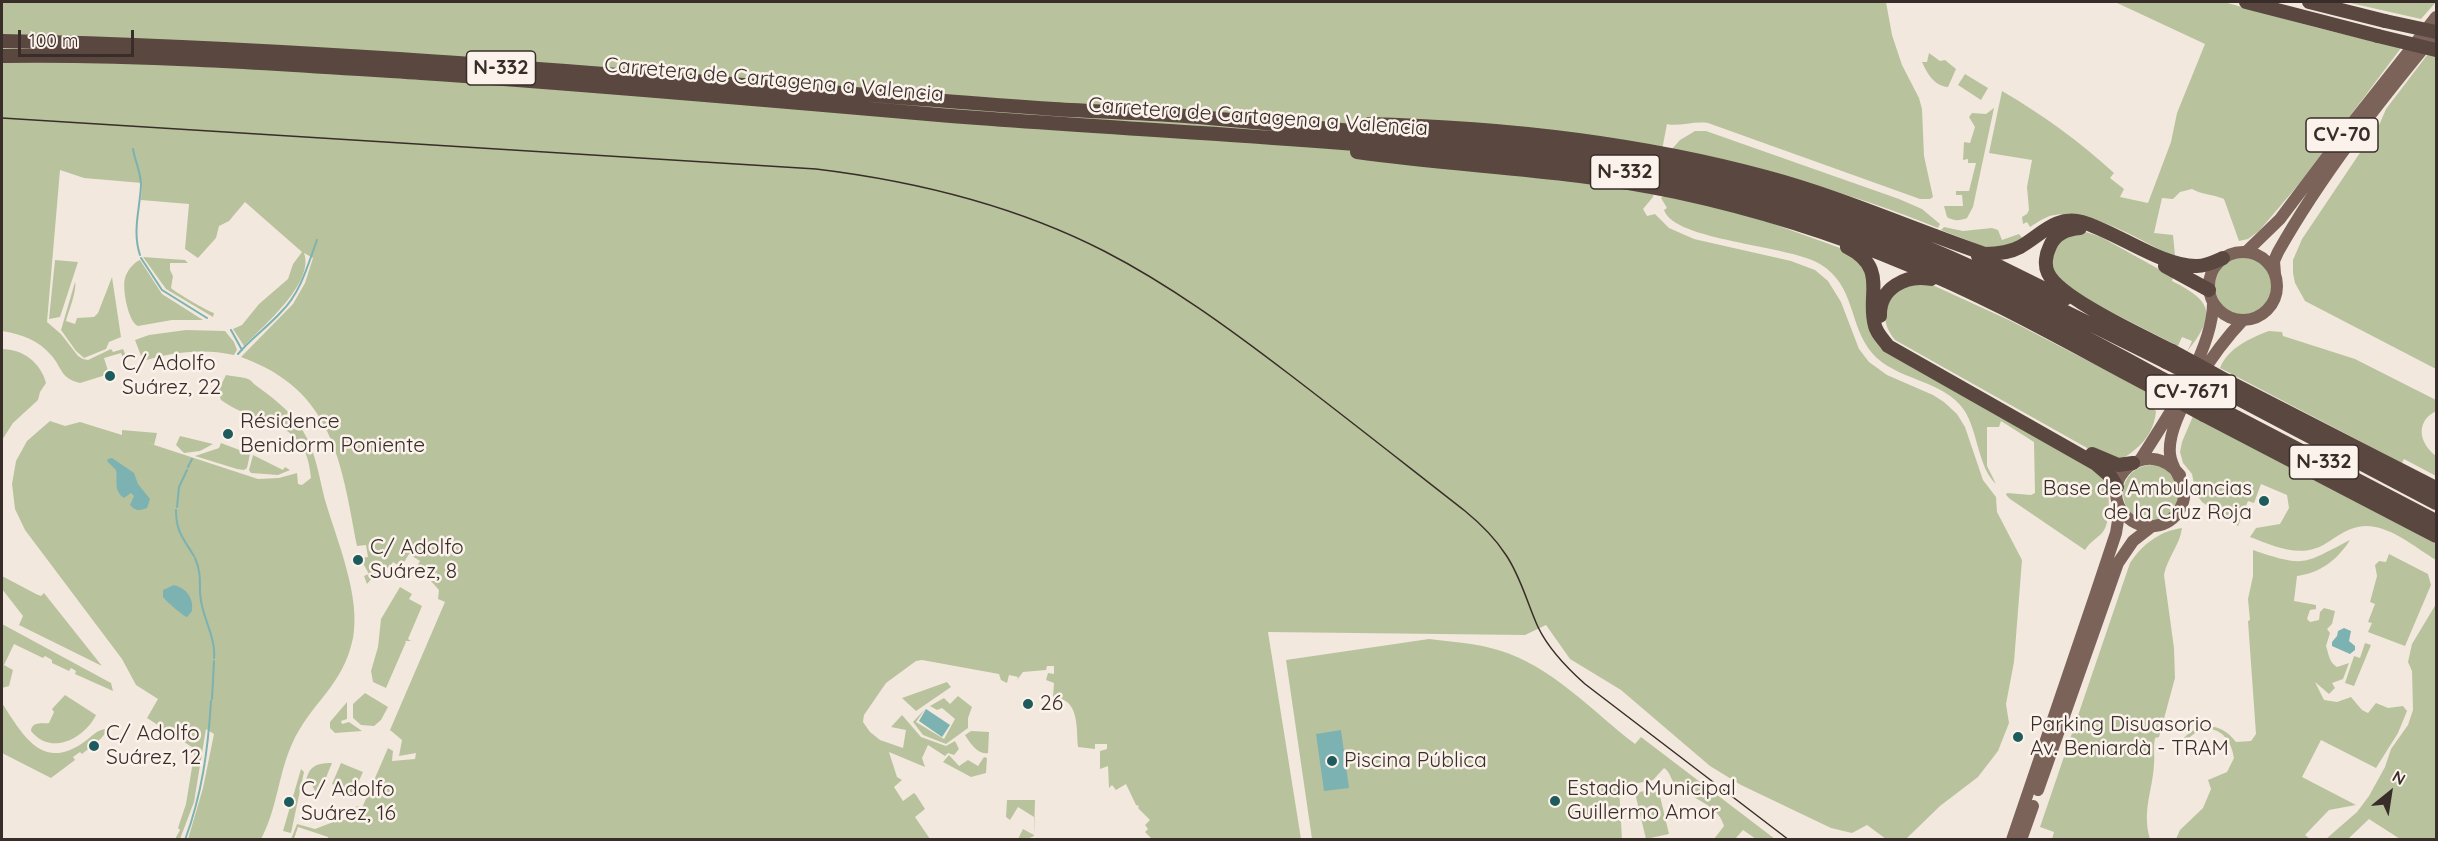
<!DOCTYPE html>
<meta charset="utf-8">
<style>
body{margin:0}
#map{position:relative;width:2438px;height:841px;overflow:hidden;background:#f3e8de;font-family:Quicksand,sans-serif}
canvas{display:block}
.frame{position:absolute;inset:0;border:3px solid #392d29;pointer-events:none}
.north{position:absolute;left:2360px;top:763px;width:60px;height:60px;-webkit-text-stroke:4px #fbf2eb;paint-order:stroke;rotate:30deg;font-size:16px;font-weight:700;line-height:24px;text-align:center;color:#392d29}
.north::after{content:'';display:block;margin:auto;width:21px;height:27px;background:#392d29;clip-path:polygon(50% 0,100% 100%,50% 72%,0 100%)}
.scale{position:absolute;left:18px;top:30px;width:116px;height:27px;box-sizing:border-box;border:3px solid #392d29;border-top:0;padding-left:8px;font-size:18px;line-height:21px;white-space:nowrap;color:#392d29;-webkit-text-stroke:4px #fbf2eb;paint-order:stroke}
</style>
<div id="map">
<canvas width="2438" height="841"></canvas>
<div class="frame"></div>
<div class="north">N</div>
<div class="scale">100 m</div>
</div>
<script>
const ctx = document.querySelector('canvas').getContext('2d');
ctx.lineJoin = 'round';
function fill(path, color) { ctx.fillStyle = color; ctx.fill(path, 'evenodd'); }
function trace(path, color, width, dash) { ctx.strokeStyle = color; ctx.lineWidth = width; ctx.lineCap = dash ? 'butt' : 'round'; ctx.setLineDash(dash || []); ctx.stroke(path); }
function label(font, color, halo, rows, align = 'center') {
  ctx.font = font + ' Quicksand,sans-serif'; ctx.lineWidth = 5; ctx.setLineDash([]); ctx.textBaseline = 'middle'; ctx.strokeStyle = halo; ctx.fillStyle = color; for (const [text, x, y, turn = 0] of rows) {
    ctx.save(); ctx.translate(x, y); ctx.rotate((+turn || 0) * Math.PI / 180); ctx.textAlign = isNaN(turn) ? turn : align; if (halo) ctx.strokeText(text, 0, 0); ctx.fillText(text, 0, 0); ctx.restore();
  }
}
fill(new Path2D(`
 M2 2H1886L1892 35 1902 65 1919 98 1922 109 1924 156 1933 197 1930 199H1920L1708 123C1693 121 1678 127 1667 124L1653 197 1643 209 1647 216 1655 214 1669 228 1694 239 1791 261 1815 270 1828 281 1841 302 1859 349 1869 362 1887 375 1933 395 1944 402 1957 414 1965 427 1983 480 1996 497 1997 512 2022 560 2014 662 2006 704 2009 723 1998 751 1978 777 1940 806 1906 839H1886L1867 825 1852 833 1831 828 1741 785 1710 766 1621 690 1570 659 1546 625 1525 635 1268 632 1301 839H1152L1145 832 1148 829 1145 825 1150 820 1138 808 1139 806 1136 805 1126 784 1116 790 1112 785 1109 788 1108 766 1100 769V751L1107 749V744H1095V749L1078 747C1076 727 1080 699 1053 697L1054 683 1046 680 1048 673 1054 674V666H1047L1046 670 1023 672 1017 680 1018 677 1009 675 1007 683 1001 680 999 674 922 660 916 661 886 683 864 715 863 722 870 732 880 740 903 748 906 730 891 727 902 715 921 737 946 746 955 741 959 749 954 755 948 753 945 756 928 745 922 758 925 767 889 752 897 777 902 780 894 787 903 801 914 793 916 795 925 809 915 817 930 839 328 840V837L298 827 294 839H291L297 824 315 829 336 821 350 819 357 806 362 808 388 748 393 751 392 761 415 759 416 753 399 756 402 740 390 730 445 602 438 599 439 590 431 581H438L437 573H413L420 561 409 554 401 567 393 562 390 567 378 571 367 584 364 576 369 574 360 558 368 557 366 545 357 546C341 461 333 390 241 357L293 304 305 283 313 258 304 253C315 283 262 327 244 346L233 329 242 325 259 304 288 279 293 264 302 252 245 202 229 221 219 226 216 238 198 258 185 249 189 204 141 200 142 183 84 178 60 170 47 322 61 334 78 356 83 359 88 360 111 349 113 352 123 349 126 356 123 358 121 353 104 358 109 374 80 383C60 378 63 369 51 355 38 340 21 334 2 331Z
 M2115 2H2224L2318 28 2401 48 2299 184 2259 231 2248 239 2239 241 2224 199C2213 194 2203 195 2192 189L2180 192 2173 199 2162 198 2154 233 2173 235 2175 255 2172 256C2142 241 2089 208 2055 215 2046 216 2038 222 2030 227L2027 222 2023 224 2022 217 2027 214 2029 210 2027 187 2032 160 1989 153 2002 91C2043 115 2079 141 2114 173L2110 178 2124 189 2120 197 2148 203 2171 142 2177 113 2205 44Z
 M2346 2H2436L2421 19Z
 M1929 53 1940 61 1945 60 1956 69 1948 87C1934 86 1927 73 1922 62H1927Z
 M2428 54 2436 56V369L2305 301 2295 283 2293 273V260L2302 239 2380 123 2386 109Z
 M1965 74 1988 88 1981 100 1958 85Z
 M1994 108 1973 207 1967 218C1960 221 1953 221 1947 217L1944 206H1963L1962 195H1956V191H1969L1976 163H1968V159L1963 160 1964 142 1970 143 1975 127 1969 117 1972 113 1986 114Z
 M1695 131H1706L1899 199 1922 209 1940 224 1938 228C1851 192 1762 170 1671 150L1680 140Z
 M1665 195 1691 200 1768 222 1843 249 1856 258 1868 273 1879 342 2076 456 2108 481C2108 495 2112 522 2102 533 2096 539 2090 542 2085 550L2010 499 2006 495 2007 493 2031 495 2035 493 2034 442 2001 421 1999 427H1987V466L1996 484C1978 468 1978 431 1964 410 1943 379 1896 381 1872 353 1848 324 1856 286 1820 264 1789 245 1674 241 1664 210L1667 208 1661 198Z
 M1944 227 1963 231 1992 228 1998 230 2002 240 2019 234 2023 239 2002 249 1985 247 1941 230Z
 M2075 231 2086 232 2101 237 2173 277 2172 281C2214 302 2216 315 2187 352L2192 341 2182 337 2178 346 2074 293 2053 275C2049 246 2051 247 2075 231Z
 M143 257 185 260 188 263H170V270L173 276 171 288C175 292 209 312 214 313L213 317 166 289Z
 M2215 286a29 29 0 1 1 58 0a29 29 0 1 1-58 0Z
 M55 260 78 262 60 317 49 319Z
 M140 260 162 294 203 320H172L138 326C128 322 122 288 125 278 127 271 133 263 140 260Z
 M112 277 121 337 109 342 106 349 84 358 76 351 61 330 75 282C77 291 69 310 66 321L75 324 77 318 94 317 98 313Z
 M1928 283 2011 321 2154 395 2149 405 2156 411C2154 435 2139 449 2120 460L2096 453 1895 340C1880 321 1883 306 1898 288Z
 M186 330 225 331 234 342 237 350 234 355C202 348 173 352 143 361L135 340 149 335Z
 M2269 331 2282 332 2283 336 2355 359 2436 400V411C2415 422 2419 443 2436 456V476L2404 459 2402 463 2220 368C2228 348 2250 338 2269 331Z
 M2 349C23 349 41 363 46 383L40 392 38 400 13 423 2 440Z
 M226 375C234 377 240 376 248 379 251 380 252 382 254 384 273 398 290 410 303 431 316 452 319 477 325 500 337 541 361 596 353 638 343 687 310 703 292 744 278 775 277 810 261 839H188L203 788 214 734 206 729 194 802 180 839H175L180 830 178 828 186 804 195 749 147 718 158 699 136 685 122 659 25 530 15 509 12 484 16 461 27 441 50 421 65 426 80 422 122 435V430L157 433 154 445 136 439 258 479 279 478 297 473 298 484 302 485 311 478C307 417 260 428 221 400L218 391Z
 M2193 416 2436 544V560C2416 548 2391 526 2366 526 2350 526 2338 536 2325 544 2300 559 2274 546 2250 537L2256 528 2280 524 2289 508 2287 495 2261 484 2254 503 2248 501 2238 526 2202 502 2196 494 2192 474 2183 463 2180 452 2182 442Z
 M180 436 213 444 200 451 184 453 176 445Z
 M221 443 250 454 247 468 244 470 237 469 195 456 219 448Z
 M253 455 283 470 285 467 290 470 278 475 251 473 249 470Z
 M2123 493a28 28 0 1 1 56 0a28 28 0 1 1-56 0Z
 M2182 528C2180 545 2167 558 2164 575L2174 648 2175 678 2159 737 2155 738C2153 747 2155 756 2154 765 2152 793 2142 811 2150 839H2052L2054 832 2040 827 2130 563C2142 545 2159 531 2182 528Z
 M2350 540C2338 559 2321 573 2297 576L2294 601 2316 605V609L2310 610 2307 619 2310 622 2319 620 2320 612 2324 608 2335 611 2332 624 2327 629 2330 633 2326 646C2329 655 2329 662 2337 667L2349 663 2343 679 2332 683 2335 688 2329 694 2315 682 2324 700 2337 702 2351 697 2362 710 2368 713 2376 703 2388 708 2403 706 2407 711 2398 733 2376 768 2321 740 2302 777 2356 805 2329 810 2305 835 2310 839H2176L2180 830 2203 808 2211 789 2208 780 2227 772 2234 758C2230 730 2206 718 2186 741L2183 739C2199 720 2222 723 2236 742L2251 741 2256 734 2248 621 2250 620 2248 599 2253 576V550C2306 568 2303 564 2350 540Z
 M2389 554 2428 574 2431 585 2405 646 2368 632 2372 623 2368 622 2375 604 2370 602 2377 576 2375 565 2379 561 2386 562Z
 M2 576 36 594 41 596 44 593 102 666 19 625 23 616 2 589Z
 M400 587 412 594 409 599 422 606 408 639 411 641H405L406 642 386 688 373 682 371 671 378 647 381 619Z
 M2436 604V839H2400L2369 819 2348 839H2326L2357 812 2369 796 2385 767 2391 749 2408 725 2413 710 2412 671 2408 662 2412 644Z
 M2 624 111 683 113 691 75 674 76 671 71 668 69 671 52 663V660L45 656 43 658 14 644 4 665 13 670 9 686 2 688Z
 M1429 639C1452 642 1476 643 1498 650 1552 666 1592 711 1635 744L1641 737 1775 839H1756L1743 830 1735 839H1714L1724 826C1718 803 1689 799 1674 783 1670 777 1670 772 1664 768L1653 780 1619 787 1622 839H1312L1286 660Z
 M2365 643 2371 645 2354 686 2345 683 2354 656 2360 658Z
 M947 682 951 687 916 711 902 698Z
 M365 693 388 707 381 720 374 726 361 725 353 718V704Z
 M65 695 96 715C84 739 51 756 31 731 32 721 41 724 49 723L54 712 52 709Z
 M958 696 972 707 968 718V728L946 744 923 735 913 722 925 709 916 722 944 739 955 719 942 708 937 710 930 706 944 698 950 704Z
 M347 702V719L341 721 342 724 349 722 362 731 335 733 330 728V722Z
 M2 703C24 737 44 774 88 739 94 734 100 728 108 729 101 741 92 746 82 754L80 752 73 757 75 760 51 778 2 753Z
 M971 731 989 732 988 753C978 755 970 743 965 735Z
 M949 755 959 766 968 760 978 766 984 757 987 758 986 773 971 777 943 762Z
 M332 763 321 790 316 793 311 783 305 786C308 767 314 763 332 763Z
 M341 763 363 772 353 794 332 784Z
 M301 769 304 772 291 833 283 831Z
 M1658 788 1669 834 1646 839 1635 793Z
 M1007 800H1035L1034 836 1027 839H1018L1023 829 1034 835V817L1018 807 1010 820 1006 817Z`), '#b8c39d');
fill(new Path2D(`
 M112 458 134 473 138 484 150 499 147 508C139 511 135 511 130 505L134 496 131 493 124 498C113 490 118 481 116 470L107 461 108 459Z
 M174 585C186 588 194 598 192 611L187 617C183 616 166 601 163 597V590Z
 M2344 628 2351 631 2349 641 2355 646V650L2350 654 2332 646V642L2337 636 2338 631Z
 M926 709 950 725 942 737 919 721Z
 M1341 730 1349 788 1324 791 1316 734Z`), '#7cb2b1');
trace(new Path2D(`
 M133 149C135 161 141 173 141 185 140 209 132 231 140 255
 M141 258 162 290 207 318
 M231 330 242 350
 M238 354C251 338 268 327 282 311 301 292 308 264 317 240
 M188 467 192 459
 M177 507 179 487 187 470
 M176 510C176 532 183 538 194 556
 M195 558C203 577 198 584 201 601 204 620 216 639 214 658
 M212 699 214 661
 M185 840C202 794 208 750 211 701`), '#7cb2b1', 2);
trace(new Path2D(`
 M2209 286a34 34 0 1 1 68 0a34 34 0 1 1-68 0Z
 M2246 252 2280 219 2353 122 2436 17
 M2275 274 2274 261 2278 252C2322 174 2379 102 2436 33
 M2140 460C2166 419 2213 351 2213 303
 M2180 475C2146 433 2094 482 2126 516 2141 532 2169 529 2180 509 2193 486 2172 474 2170 454 2166 417 2219 345 2243 320
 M2038 790 2118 563 2133 541 2151 527
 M2012 840 2096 593 2116 533 2120 508
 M2021 840 2033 806`), '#7b635a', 12);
trace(new Path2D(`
 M2246 2 2378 36
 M2309 2 2385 21
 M2 41C353 48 703 84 1054 109 1101 112 1150 113 1198 117 1264 123 1330 129 1397 135 1515 145 1632 155 1747 185 1898 225 2028 293 2166 362
 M2 56C142 54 282 64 421 73 594 85 767 100 939 115 1101 128 1263 135 1425 150 1528 159 1630 168 1731 194 1882 233 2021 301 2157 376
 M1365 124C1499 127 1636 142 1766 177 1841 197 1912 229 1985 254 1998 254 2009 253 2020 247 2041 235 2056 215 2082 222 2117 232 2162 267 2197 266 2206 266 2214 262 2223 258
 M1357 152C1463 167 1571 169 1676 192 1755 209 1835 234 1909 265 1993 299 2072 345 2152 387
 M2080 228C2067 229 2055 234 2050 246 2046 254 2044 265 2048 273 2059 298 2145 337 2172 351
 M1847 247C1889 268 1866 295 1875 326 1877 334 1884 340 1888 346L2096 464 2111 477 2117 487
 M1978 256 2065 299
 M2165 266 2209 290
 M1880 316C1879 288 1906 274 1931 279
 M2225 380 2436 488
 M2218 388 2436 503
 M2211 404 2436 521
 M2204 415 2436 536
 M2092 454 2118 465 2133 463`), '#5a4740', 14);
trace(new Path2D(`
 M2 118 816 169C915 181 1014 205 1104 251 1170 285 1230 329 1289 374 1348 419 1406 465 1465 511 1481 524 1495 538 1506 555 1521 577 1527 603 1538 627 1549 650 1567 668 1585 684L1789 840`), '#392d29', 1.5);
trace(new Path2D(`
 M2385 21 2436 32
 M2378 36 2436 50
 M2172 351 2225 380
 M2166 362 2218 388
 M2157 376 2211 404
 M2152 387 2204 415`), '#5a4740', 14);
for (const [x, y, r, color] of [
 [110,376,6,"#1d5b5c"],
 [228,434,6,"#1d5b5c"],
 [2264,501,6,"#1d5b5c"],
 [358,560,6,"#1d5b5c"],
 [1028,704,6,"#1d5b5c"],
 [2018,737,6,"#1d5b5c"],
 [94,746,6,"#1d5b5c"],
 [1332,761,6,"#1d5b5c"],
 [1555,801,6,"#1d5b5c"],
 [289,802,6,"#1d5b5c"]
]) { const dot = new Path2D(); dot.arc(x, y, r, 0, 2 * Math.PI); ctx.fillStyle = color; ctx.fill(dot); trace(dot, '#fbf2eb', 2); }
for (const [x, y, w] of [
 [501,68,69],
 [2342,135,72],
 [1625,172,69],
 [2191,392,90],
 [2324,462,69]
]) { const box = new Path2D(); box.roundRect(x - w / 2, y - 17, w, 34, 4.5); ctx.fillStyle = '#fbf2eb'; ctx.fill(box); trace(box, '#392d29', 1.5); }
label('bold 20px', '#392d29', null, [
 ["N-332",501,68],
 ["CV-70",2342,135],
 ["N-332",1625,172],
 ["CV-7671",2191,392],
 ["N-332",2324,462]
]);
label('21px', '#392d29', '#fbf2eb', [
 ["Carretera de Cartagena a Valencia",774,80,5],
 ["Carretera de Cartagena a Valencia",1258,117,4]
]);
label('21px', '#392d29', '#fbf2eb', [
 ["C/ Adolfo",122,364],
 ["Suárez, 22",122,388],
 ["Résidence",240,422],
 ["Benidorm Poniente",240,446],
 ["Base de Ambulancias",2252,489,"right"],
 ["de la Cruz Roja",2252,513,"right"],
 ["C/ Adolfo",370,548],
 ["Suárez, 8",370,572],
 ["26",1040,704],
 ["Parking Disuasorio",2030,725],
 ["Av. Beniardà - TRAM",2030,749],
 ["C/ Adolfo",106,734],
 ["Suárez, 12",106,758],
 ["Piscina Pública",1344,761],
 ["Estadio Municipal",1567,789],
 ["Guillermo Amor",1567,813],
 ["C/ Adolfo",301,790],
 ["Suárez, 16",301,814]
], 'left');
</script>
